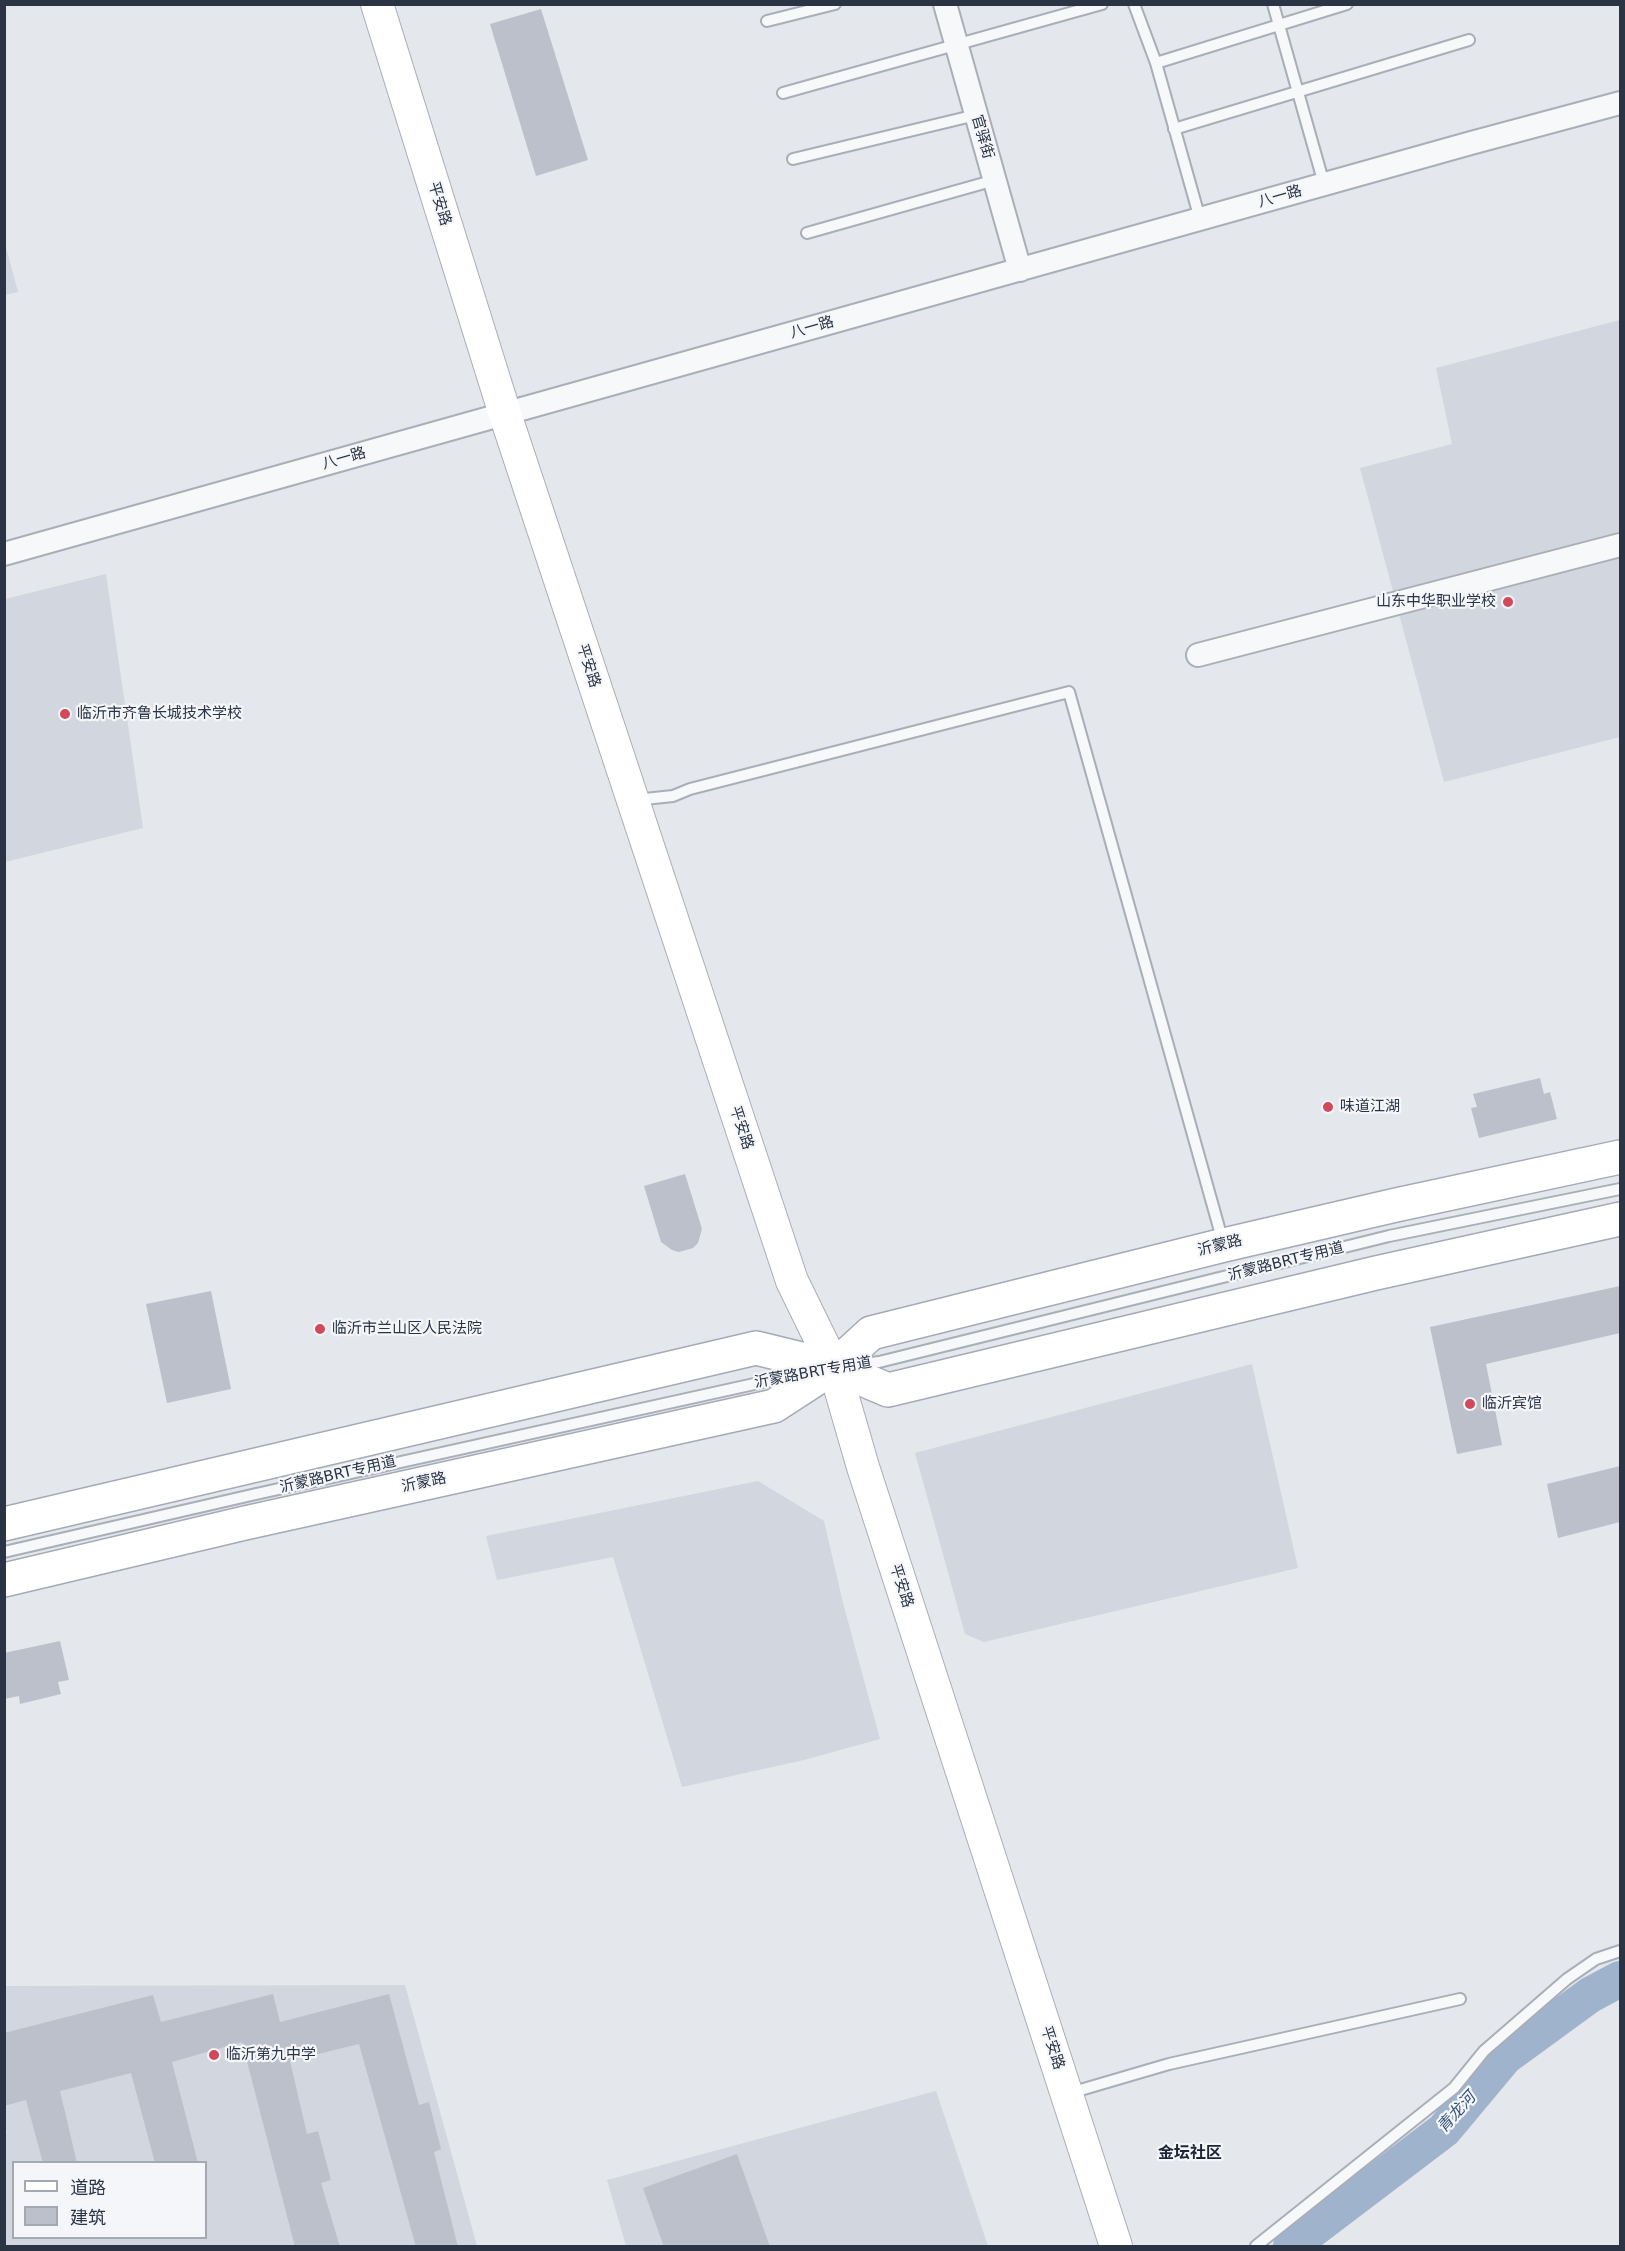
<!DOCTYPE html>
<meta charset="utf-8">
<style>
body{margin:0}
#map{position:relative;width:1625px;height:2251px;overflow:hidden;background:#e4e7ec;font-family:"DejaVu Sans","Noto Sans SC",sans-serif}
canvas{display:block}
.frame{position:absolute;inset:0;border:6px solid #2b3445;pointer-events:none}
.legend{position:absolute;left:12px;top:2161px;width:195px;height:78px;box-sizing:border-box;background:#f4f6f9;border:2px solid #a4a8b1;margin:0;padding:8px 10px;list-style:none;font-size:18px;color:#2b3445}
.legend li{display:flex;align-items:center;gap:12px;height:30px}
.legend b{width:30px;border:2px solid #a4a8b1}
</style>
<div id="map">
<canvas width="1625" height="2251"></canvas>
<div class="frame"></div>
<ul class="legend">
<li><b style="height:8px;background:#fff"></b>道路</li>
<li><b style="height:16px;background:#bbc0ca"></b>建筑</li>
</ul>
</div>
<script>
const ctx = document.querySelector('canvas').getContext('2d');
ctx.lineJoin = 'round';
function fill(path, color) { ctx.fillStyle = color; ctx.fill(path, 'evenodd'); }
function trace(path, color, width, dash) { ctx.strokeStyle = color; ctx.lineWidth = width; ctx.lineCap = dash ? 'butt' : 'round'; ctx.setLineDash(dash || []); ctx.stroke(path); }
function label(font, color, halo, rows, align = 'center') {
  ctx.font = font + ' "DejaVu Sans","Noto Sans SC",sans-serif'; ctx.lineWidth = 4.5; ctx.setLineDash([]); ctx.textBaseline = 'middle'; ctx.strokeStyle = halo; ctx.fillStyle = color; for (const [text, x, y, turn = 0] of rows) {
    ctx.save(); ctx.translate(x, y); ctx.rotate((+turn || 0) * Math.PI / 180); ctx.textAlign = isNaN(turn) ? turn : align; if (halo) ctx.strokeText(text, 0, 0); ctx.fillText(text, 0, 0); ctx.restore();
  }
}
fill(new Path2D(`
 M4 240 18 292 5 295H4Z
 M1620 320V737L1444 782 1360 468 1452 444 1436 368Z
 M106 574 143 828 5 862V599Z
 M1252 1364 1298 1568 984 1642 965 1634 915 1453Z
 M758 1481 824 1521 843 1603 880 1739 804 1760 682 1787 613 1557 497 1580 486 1536Z
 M405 1985 477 2246H5L4 2134 7 2133 4 2124 5 1986ZM14 2162H206V2238H14Z
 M936 2091 988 2246H626L607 2180Z`), '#d2d6de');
trace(new Path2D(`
 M1291 2246 1444 2130 1505 2057 1590 1995 1620 1979`), '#9fb4cc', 36);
fill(new Path2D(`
 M541 9 588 160 536 176 490 24Z
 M1540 1078 1544 1094 1550 1092 1557 1119 1479 1138 1471 1108 1477 1107 1473 1094Z
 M685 1174 702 1229 698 1243 693 1248 679 1252 672 1250 661 1242 644 1186Z
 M1620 1286V1333L1486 1364 1502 1445 1457 1454 1430 1327Z
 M211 1291 231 1389 167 1403 146 1304Z
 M1620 1466V1522L1558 1538 1547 1484Z
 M60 1641 69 1680 58 1682 61 1694 20 1704 19 1696 4 1699V1653Z
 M273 1994 280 2022 389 1994 419 2105 429 2102 441 2149 434 2152 458 2247H416L359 2044 290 2061 307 2134 318 2131 331 2180 321 2183 340 2247H295L242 2042 172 2062 198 2163H155L131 2073 60 2091 77 2163H43L26 2100 4 2106V2033L153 1995 161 2022Z
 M737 2154 770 2247H664L643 2188Z`), '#bbc0ca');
const service = new Path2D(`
 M1134 4 1156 63 1200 219
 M1273 4 1324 184
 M767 21 835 4
 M1156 63 1347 4
 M783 93 1102 4
 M1174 129 1469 40
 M793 159 976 115
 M807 233 995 180
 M635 800 673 796 690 789 1069 692 1223 1242
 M855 1365 879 1362 1389 1236 1620 1189
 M4 1552 256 1494 804 1373
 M1070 2093 1169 2064 1460 1999
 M1256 2246 1454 2088 1484 2051 1567 1979 1596 1959 1620 1951`);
const minor = new Path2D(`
 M945 4 1020 270
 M4 554 1471 143 1620 103
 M1198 655 1620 545`);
const secondary = new Path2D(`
 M377 4 505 414 792 1281 834 1367 863 1467 1116 2246`);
const primary = new Path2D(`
 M4 1524 756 1348 834 1367 888 1390 1376 1273 1620 1219
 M4 1580 245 1523 774 1406 834 1367 871 1333 1224 1245 1396 1205 1620 1157`);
trace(service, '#a9aeb7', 14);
trace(minor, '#a9aeb7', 26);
trace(secondary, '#a9aeb7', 34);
trace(primary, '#a3abb8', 36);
trace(service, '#f7f8fa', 10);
trace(minor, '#f7f8fa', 22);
trace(secondary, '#fff', 32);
trace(primary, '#fff', 33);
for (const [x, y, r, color] of [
 [1508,602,6,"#d1495b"],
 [65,714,6,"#d1495b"],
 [1328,1107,6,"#d1495b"],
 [320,1329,6,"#d1495b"],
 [1470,1404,6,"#d1495b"],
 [214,2055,6,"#d1495b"]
]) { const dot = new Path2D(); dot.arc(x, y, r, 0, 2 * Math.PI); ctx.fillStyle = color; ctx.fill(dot); trace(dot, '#f4f6f9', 2); }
label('15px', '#2b3445', '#f4f6f9', [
 ["官驿街",982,137,74],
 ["八一路",1280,197,-16],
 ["平安路",439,204,73],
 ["八一路",812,328,-16],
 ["八一路",344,459,-16],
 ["平安路",588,666,72],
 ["平安路",741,1128,72],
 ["沂蒙路",1220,1246,-14],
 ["沂蒙路BRT专用道",1286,1262,-14],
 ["沂蒙路BRT专用道",813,1373,-10],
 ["沂蒙路BRT专用道",338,1475,-13],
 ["沂蒙路",424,1483,-12],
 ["平安路",901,1586,72],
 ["平安路",1052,2048,72]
]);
label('15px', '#2b3445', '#f4f6f9', [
 ["山东中华职业学校",1496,602,"right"],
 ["临沂市齐鲁长城技术学校",77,714],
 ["味道江湖",1340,1107],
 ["临沂市兰山区人民法院",332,1329],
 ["临沂宾馆",1482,1404],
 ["临沂第九中学",226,2055]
], 'left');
label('italic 16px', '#34527a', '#f4f6f9', [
 ["青龙河",1457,2113,-48]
]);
label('bold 16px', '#1d2536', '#f4f6f9', [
 ["金坛社区",1190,2154]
]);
</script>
